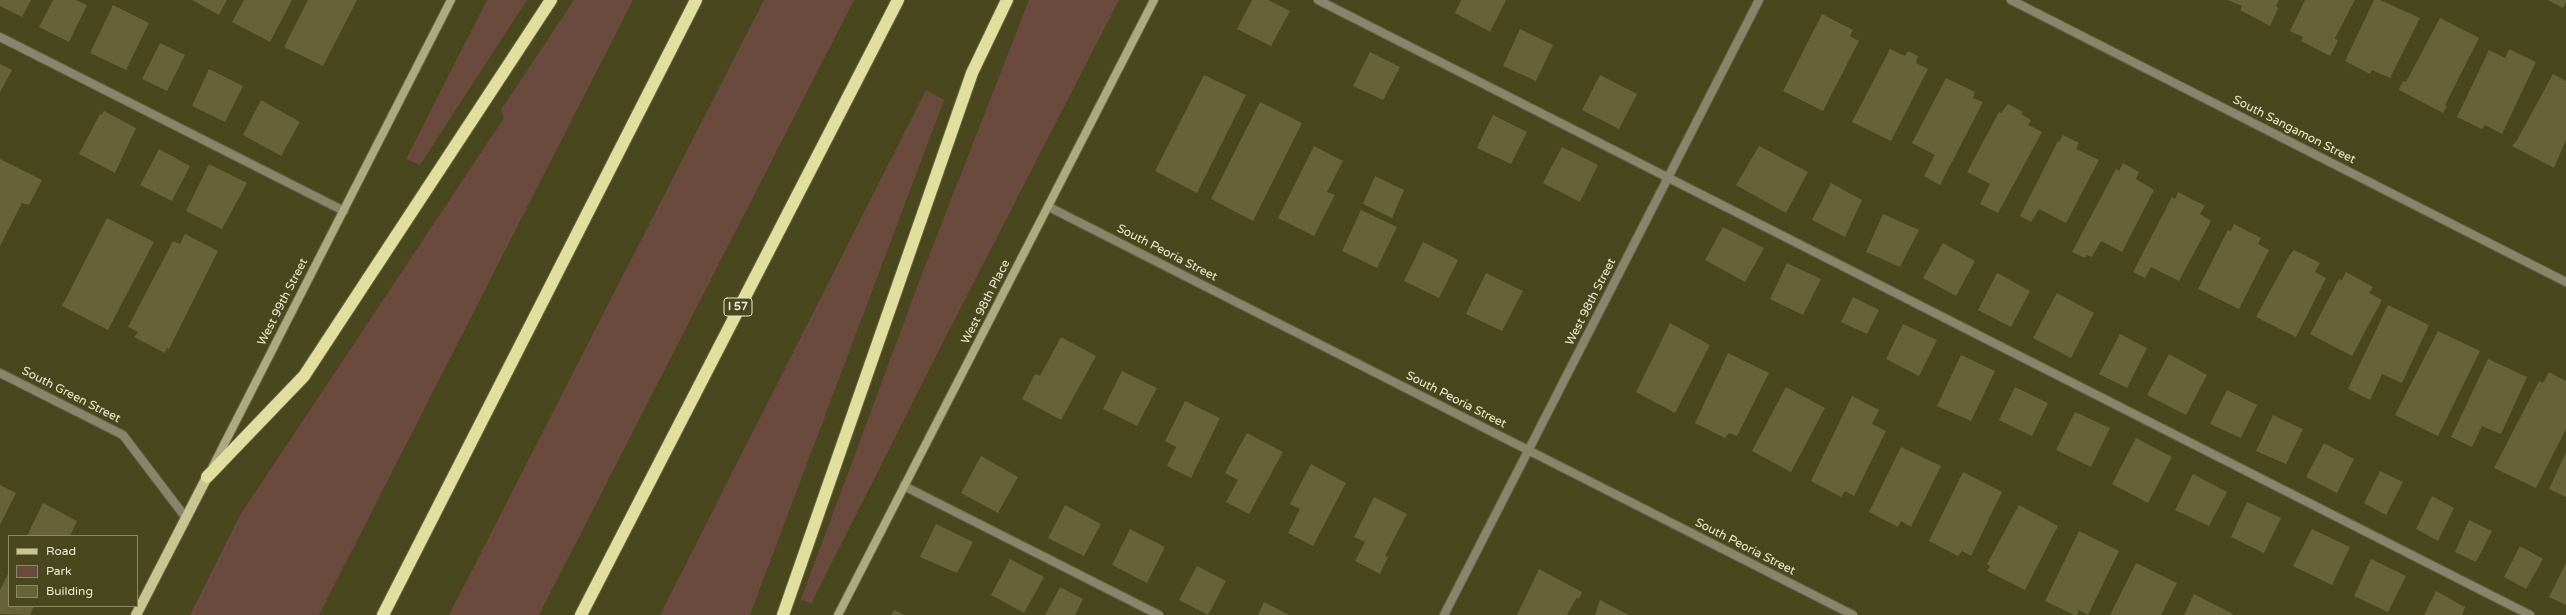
<!DOCTYPE html>
<style>
body{margin:0}
#map{position:relative;width:2566px;height:615px;overflow:hidden;background:#49471d;font-family:"Varela Round",sans-serif}
canvas{display:block}
.legend{position:absolute;left:8px;top:535px;width:130px;height:72px;box-sizing:border-box;background:#49471d;border:1px solid #8a8966;margin:0;padding:5px 7px;list-style:none;font-size:12px;color:#ecebd4}
.legend li{display:flex;align-items:center;gap:8px;height:20px}
.legend b{width:20px;border:1px solid #8a8966}
</style>
<div id="map">
<canvas width="2566" height="615"></canvas>
<ul class="legend">
<li><b style="height:5px;background:#c8c590"></b>Road</li>
<li><b style="height:11px;background:#6a4a3c"></b>Park</li>
<li><b style="height:11px;background:#666339"></b>Building</li>
</ul>
</div>
<script>
const ctx = document.querySelector('canvas').getContext('2d');
ctx.lineJoin = 'round';
function fill(path, color) { ctx.fillStyle = color; ctx.fill(path, 'evenodd'); }
function trace(path, color, width, dash) { ctx.strokeStyle = color; ctx.lineWidth = width; ctx.lineCap = dash ? 'butt' : 'round'; ctx.setLineDash(dash || []); ctx.stroke(path); }
function label(font, color, halo, rows, align = 'center') {
  ctx.font = font + ' "Varela Round",sans-serif'; ctx.lineWidth = 4; ctx.setLineDash([]); ctx.textBaseline = 'middle'; ctx.strokeStyle = halo; ctx.fillStyle = color; for (const [text, x, y, turn = 0] of rows) {
    ctx.save(); ctx.translate(x, y); ctx.rotate((+turn || 0) * Math.PI / 180); ctx.textAlign = isNaN(turn) ? turn : align; if (halo) ctx.strokeText(text, 0, 0); ctx.fillText(text, 0, 0); ctx.restore();
  }
}
fill(new Path2D(`
 M487 0H527L420 165 406 159Z
 M574 0H633L319 615H190L240 515 504 118 501 110Z
 M764 0H854L539 615H449Z
 M1029 0H1119L940 348 811 604 801 599 925 266Z
 M926 90 944 100 750 615H660Z`), '#6a4a3c');
fill(new Path2D(`
 M0 0H31L22 17 0 6Z
 M53 0H76L87 5 69 42 39 27Z
 M192 0H227L219 15Z
 M244 0H292L270 42 232 22Z
 M308 0H357L323 66 284 47Z
 M1252 0H1268L1290 11 1271 46 1237 29Z
 M1461 0H1506L1490 32 1455 13Z
 M2228 0H2279L2276 6 2278 8 2270 26 2240 10 2242 6Z
 M2305 0H2355L2335 38 2338 41 2330 56 2301 41 2303 37 2290 31Z
 M2374 0H2380L2420 18 2390 78 2372 70 2370 74 2345 61Z
 M2548 0H2566V2L2563 8Z
 M113 5 149 23 126 70 90 53Z
 M1822 14 1853 30 1850 36 1859 41 1823 111 1783 91Z
 M2440 18 2479 38 2445 105 2447 106 2443 113 2399 90 2403 81 2406 82Z
 M1520 29 1553 45 1536 81 1503 66Z
 M160 43 185 55 167 91 142 79Z
 M1890 49 1905 56 1908 51 1918 56 1916 63 1928 69 1891 141 1852 122Z
 M2509 49 2536 62 2502 134 2485 125 2482 129 2457 117 2489 50 2505 58Z
 M1370 52 1400 67 1383 100 1353 86Z
 M0 64 12 70 0 92Z
 M209 69 243 86 225 122 192 106Z
 M2553 74 2566 81V140L2554 168 2512 146 2517 140Z
 M1204 75 1246 95 1197 193 1155 171Z
 M1600 75 1637 94 1619 129 1582 110Z
 M1946 78 1975 92 1973 98 1983 102 1940 185 1924 176 1935 155 1912 143Z
 M261 100 300 122 281 156 243 135Z
 M1260 102 1302 123 1253 221 1211 199Z
 M2008 104 2023 112 2021 114 2031 120 2028 125 2042 132 1998 213 1980 204 1990 184 1967 172 1999 112 2001 113Z
 M104 111 136 128 115 173 79 154 100 114 101 115Z
 M1493 115 1527 132 1511 164 1477 148Z
 M2063 135 2079 143 2076 149 2099 160 2066 223 2039 209 2031 222 2020 216 2058 141 2059 142Z
 M1314 146 1343 161 1327 192 1335 195 1314 236 1278 218Z
 M1759 146 1808 172 1786 213 1736 185Z
 M1562 147 1598 165 1580 202 1543 183Z
 M159 149 190 166 172 201 140 185Z
 M0 159 42 180 29 205 22 203 0 246Z
 M2123 163 2139 172 2136 179 2154 190 2122 252 2101 241 2092 257 2087 255 2085 258 2072 252 2116 169 2119 171Z
 M209 164 247 183 222 229 186 211Z
 M1375 176 1404 190 1392 218 1363 204Z
 M1831 183 1862 200 1845 237 1812 220Z
 M2178 192 2205 206 2200 214 2211 221 2179 281 2151 267 2145 278 2133 272 2172 197 2175 199Z
 M1361 210 1397 227 1377 268 1342 251Z
 M1883 214 1919 230 1900 267 1866 252Z
 M107 218 154 242 108 330 62 306Z
 M2234 224 2261 238 2258 244 2269 250 2239 309 2198 289 2228 230 2231 231Z
 M1723 227 1764 248 1745 282 1705 260Z
 M185 234 218 251 169 349 167 348 165 353 134 337 138 332 128 327 173 241 180 244Z
 M1423 242 1458 260 1439 298 1404 281Z
 M1943 243 1975 261 1956 296 1923 278Z
 M2294 250 2320 263 2315 272 2326 278 2296 337 2256 317 2289 256Z
 M1787 263 1821 279 1803 315 1770 299Z
 M2346 272 2373 287 2369 293 2382 300 2352 356 2310 334 2339 279 2342 280Z
 M1486 273 1523 291 1502 331 1466 314Z
 M1997 273 2030 291 2011 327 1978 310Z
 M2057 293 2094 313 2071 358 2033 338Z
 M1853 297 1879 310 1867 334 1841 322Z
 M2388 305 2429 325 2402 383 2382 374 2370 400 2348 389Z
 M1670 323 1710 345 1675 413 1636 392Z
 M1903 324 1937 340 1919 376 1886 359Z
 M2438 331 2480 351 2438 436 2395 415Z
 M2120 334 2147 348 2127 388 2099 374Z
 M1061 337 1096 356 1061 420 1022 399 1035 374 1040 376Z
 M1728 353 1769 373 1737 436 1729 433 1725 438 1695 423Z
 M2169 354 2207 375 2186 415 2147 395Z
 M1961 355 1995 371 1971 421 1937 406Z
 M2488 359 2527 377 2501 434 2482 426 2472 447 2451 437Z
 M1122 371 1157 388 1137 426 1103 409Z
 M2549 372 2566 381V429L2536 488 2494 468 2539 381 2543 383Z
 M1786 387 1825 408 1791 472 1752 451Z
 M2015 387 2048 403 2032 436 1999 420Z
 M2227 390 2257 405 2241 438 2210 424Z
 M1852 396 1879 410 1872 424 1886 431 1854 496 1845 491 1841 497 1811 481Z
 M1185 401 1220 418 1191 478 1167 466 1176 447 1165 441Z
 M2075 412 2110 428 2091 467 2056 450Z
 M2273 415 2303 429 2286 464 2256 451Z
 M1247 433 1283 452 1249 514 1226 502 1238 480 1225 473Z
 M2136 438 2172 457 2148 503 2112 484Z
 M2324 443 2354 459 2337 493 2306 477Z
 M1901 447 1941 466 1911 527 1901 521 1898 527 1869 512Z
 M2566 452V497L2549 489Z
 M981 456 1018 477 998 513 961 493Z
 M1311 464 1346 483 1313 546 1288 533 1300 509 1290 504Z
 M2380 471 2403 482 2386 515 2364 503Z
 M1963 472 2002 492 1971 556 1962 551 1958 556 1929 541Z
 M2193 474 2227 492 2209 526 2175 510Z
 M0 485 16 493 0 525Z
 M2432 496 2454 508 2438 541 2416 529Z
 M1374 497 1407 514 1385 556 1388 557 1380 574 1355 561 1365 542 1354 537Z
 M2247 502 2281 518 2264 553 2231 537Z
 M43 503 77 521 70 536H27Z
 M1065 505 1101 524 1084 556 1048 538Z
 M2019 505 2058 526 2025 590 1987 571 1990 566 1987 564Z
 M2469 520 2492 531 2476 562 2455 552Z
 M936 524 973 542 957 573 920 557Z
 M1130 529 1165 547 1147 583 1112 565Z
 M2312 529 2350 547 2332 585 2293 566Z
 M2079 531 2119 551 2088 615 2079 610 2077 615H2074L2045 601Z
 M2520 546 2543 559 2526 589 2504 577Z
 M1010 559 1044 577 1024 613 991 595Z
 M2371 559 2406 576 2388 612 2354 596Z
 M2136 563 2177 583 2161 615H2110Z
 M2566 563V605L2549 597Z
 M1197 566 1226 581 1208 615 1179 600Z
 M1539 569 1582 592 1579 599 1577 597 1567 615H1517Z
 M9 572V606H34L30 615 0 614V590Z
 M1060 587 1083 599 1075 615H1045Z
 M2436 591 2465 607 2462 615H2424Z
 M2194 594 2233 614 2232 615H2184Z
 M1600 600 1629 615H1595Z
 M1264 602 1289 615H1258Z
 M894 610 904 615H891Z`), '#666339');
const lane = new Path2D(`
 M1318 0 2530 615
 M0 37 344 211
 M904 486 1159 615`);
const street = new Path2D(`
 M2011 0 2566 282
 M1049 207 1853 615
 M0 373 123 435 186 518
 M1444 615 1759 0`);
const secondary = new Path2D(`
 M213 466 451 0
 M838 615 1154 0`);
const primary = new Path2D(`
 M136 615 207 477`);
const highway = new Path2D(`
 M207 477 304 376 551 0
 M383 615 696 0
 M581 615 898 0
 M783 615 972 73 1007 0`);
trace(lane, '#66653e', 10);
trace(street, '#66653e', 10);
trace(secondary, '#66653e', 10);
trace(primary, '#66653e', 12);
trace(highway, '#66653e', 14);
trace(lane, '#87866c', 8);
trace(street, '#87866c', 8);
trace(secondary, '#acaa81', 8);
trace(primary, '#c8c590', 10);
trace(highway, '#e1de9e', 12);
for (const [x, y, w] of [
 [738,307,28]
]) { const box = new Path2D(); box.roundRect(x - w / 2, y - 9, w, 18, 3); ctx.fillStyle = '#49471d'; ctx.fill(box); trace(box, '#ecebd4', 1); }
label('bold 11px', '#ecebd4', null, [
 ["I 57",738,307]
]);
label('12px', '#ecebd4', '#49471d', [
 ["South Sangamon Street",2294,130,27],
 ["South Peoria Street",1167,253,27],
 ["West 99th Street",283,302,-63],
 ["West 98th Place",986,302,-63],
 ["West 98th Street",1591,302,-63],
 ["South Green Street",71,395,27],
 ["South Peoria Street",1456,400,27],
 ["South Peoria Street",1745,547,27]
]);
</script>
